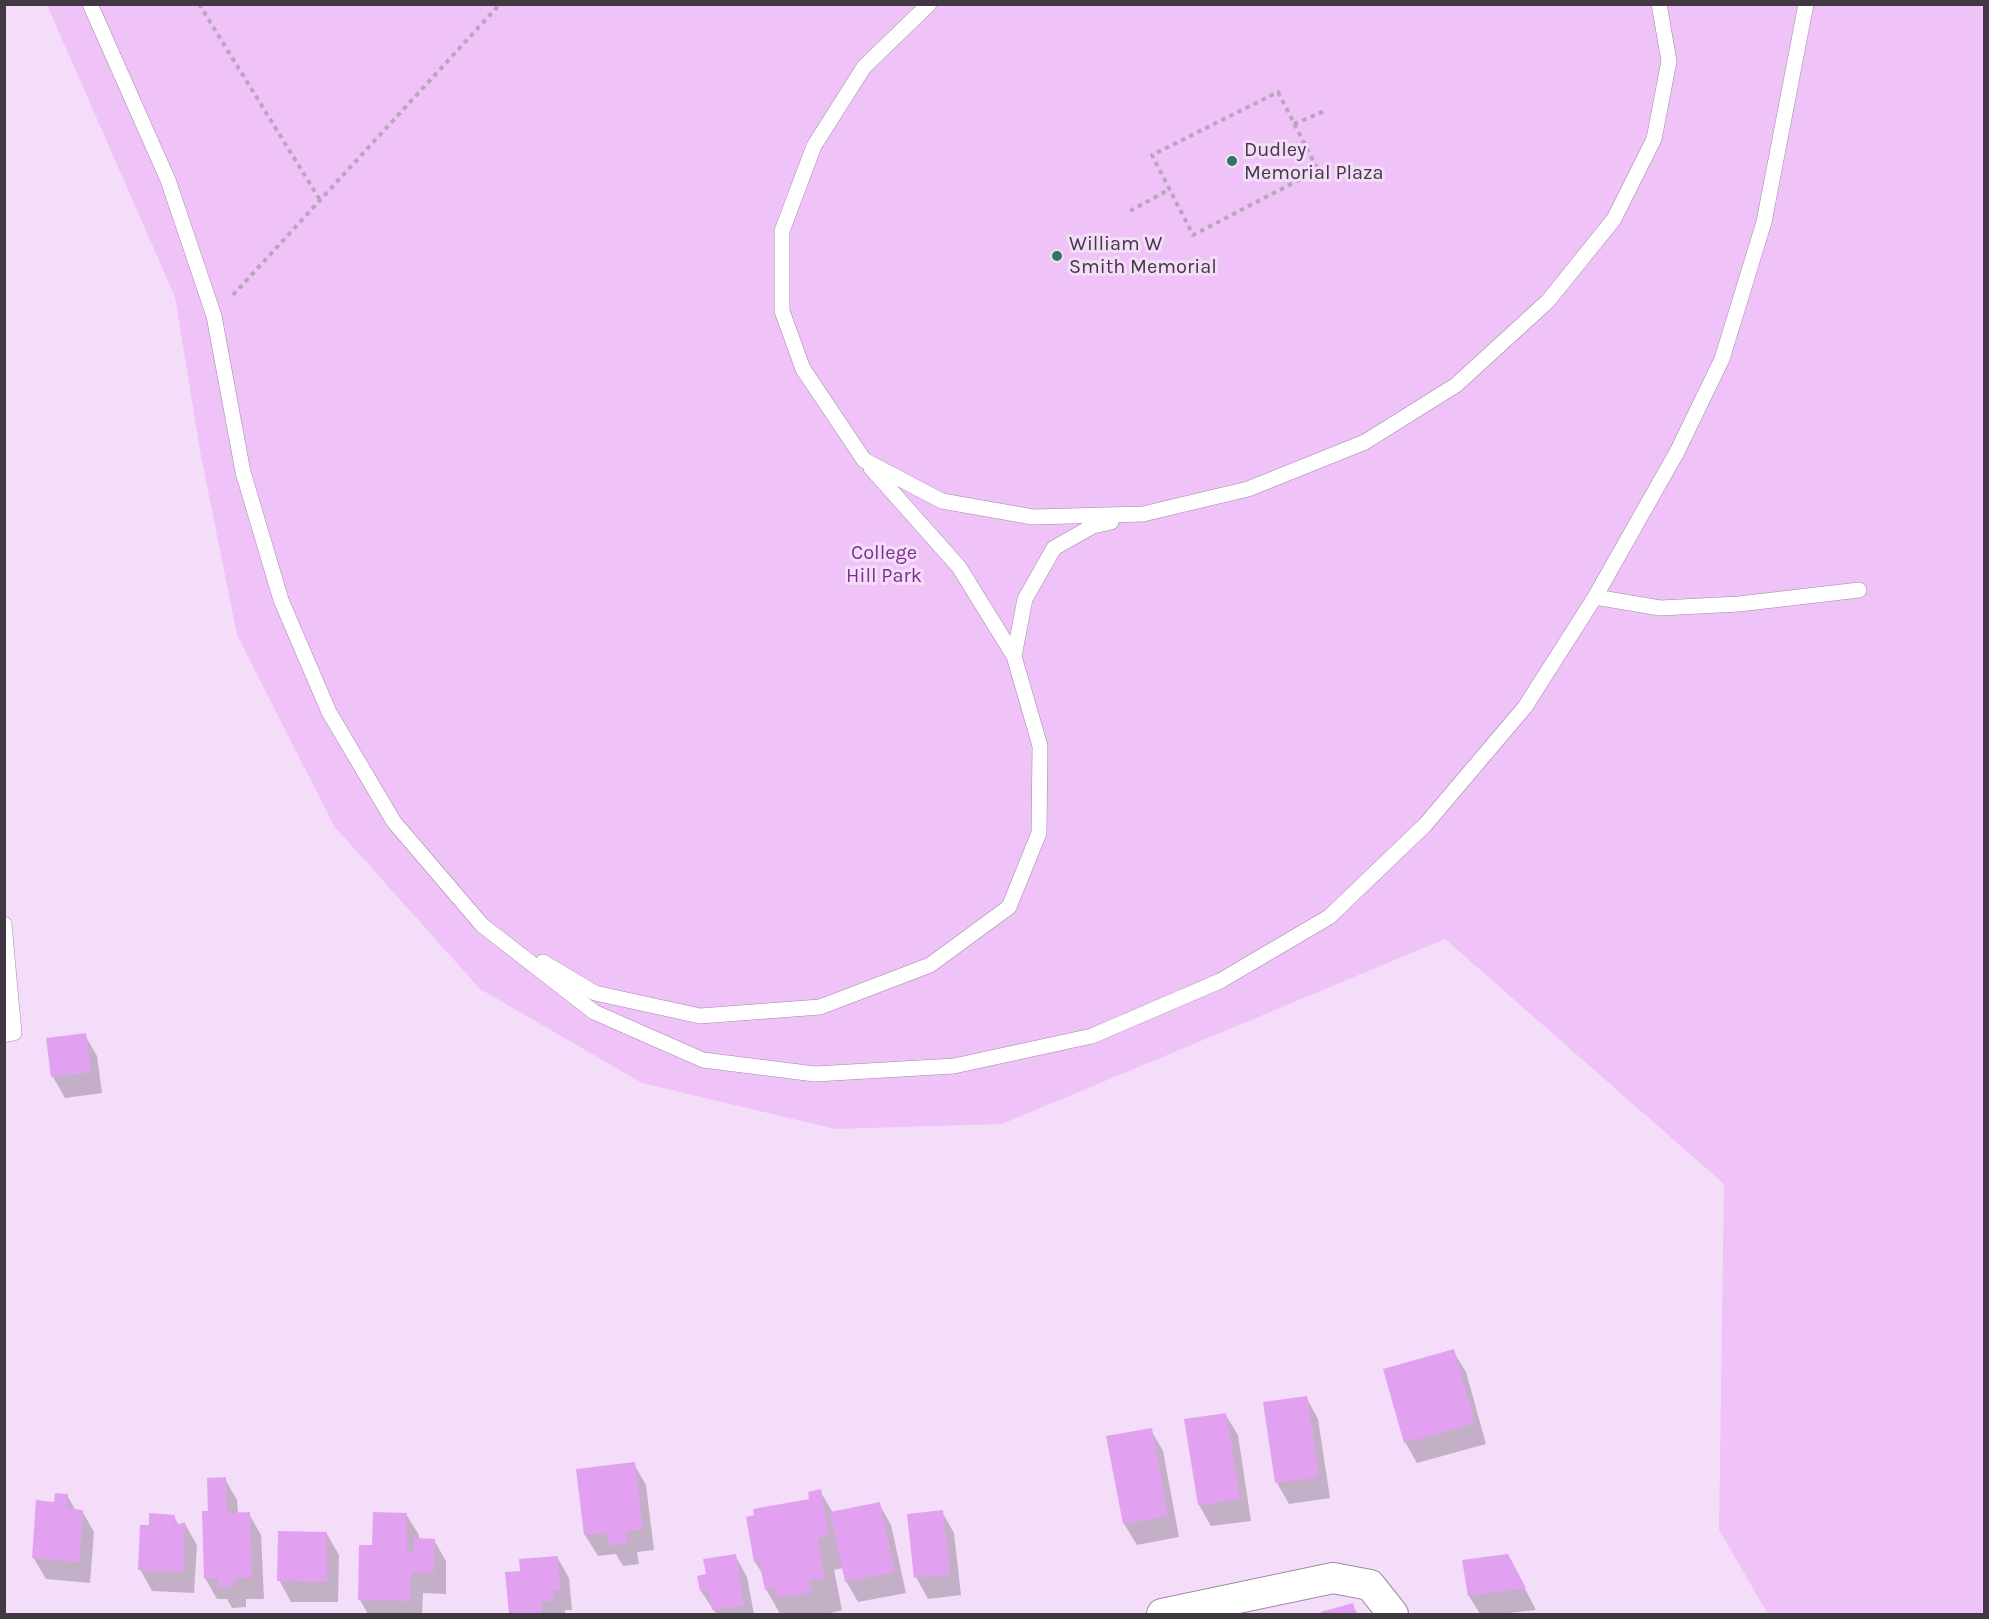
<!DOCTYPE html>
<style>
body{margin:0}
#map{position:relative;width:1989px;height:1619px;overflow:hidden;background:#f4ddf9;font-family:Karla,sans-serif}
canvas{display:block}
.frame{position:absolute;inset:0;border:6px solid #413843;pointer-events:none}
</style>
<div id="map">
<canvas width="1989" height="1619"></canvas>
<div class="frame"></div>
</div>
<script>
const ctx = document.querySelector('canvas').getContext('2d');
ctx.lineJoin = 'round';
function fill(path, color) { ctx.fillStyle = color; ctx.fill(path, 'evenodd'); }
function trace(path, color, width, dash) { ctx.strokeStyle = color; ctx.lineWidth = width; ctx.lineCap = dash ? 'butt' : 'round'; ctx.setLineDash(dash || []); ctx.stroke(path); }
function label(font, color, halo, rows, align = 'center') {
  ctx.font = font + ' Karla,sans-serif'; ctx.lineWidth = 6; ctx.setLineDash([]); ctx.textBaseline = 'middle'; ctx.strokeStyle = halo; ctx.fillStyle = color; for (const [text, x, y, turn = 0] of rows) {
    ctx.save(); ctx.translate(x, y); ctx.rotate((+turn || 0) * Math.PI / 180); ctx.textAlign = isNaN(turn) ? turn : align; if (halo) ctx.strokeText(text, 0, 0); ctx.fillText(text, 0, 0); ctx.restore();
  }
}
fill(new Path2D(`
 M47 5H1984V1614H1768L1719 1530 1724 1184 1445 939 1002 1124 835 1129 642 1083 480 989 334 826 237 635 201 456 175 297Z`), '#efc3f8');
fill(new Path2D(`
 M85 1035 97 1056 102 1093 65 1098 53 1077Z
 M1453 1351 1466 1372 1486 1444 1417 1463 1405 1442Z
 M1306 1397 1318 1419 1330 1498 1289 1504 1277 1483Z
 M1225 1414 1238 1435 1251 1521 1211 1526 1199 1505 1186 1420Z
 M1151 1430 1163 1451 1179 1537 1137 1545 1124 1524 1108 1438Z
 M634 1464 646 1485 654 1550 637 1552 639 1564 623 1566 616 1554 598 1556 585 1535Z
 M225 1479 237 1500 238 1514H249L261 1535 264 1599H246V1607L232 1608 227 1599H217L205 1578 209 1512Z
 M820 1491 833 1513 879 1504 891 1525 906 1593 858 1602 846 1581 843 1568 834 1570 842 1610 827 1614H780L766 1589 764 1576 755 1562Z
 M67 1495 76 1511H82L94 1532 90 1583 46 1579 33 1557 55 1503Z
 M942 1512 954 1533 961 1595 928 1599 916 1577Z
 M406 1514 419 1535V1540H434L446 1561V1594L423 1593 422 1614H368L360 1600 373 1547Z
 M174 1516 179 1526 185 1524 197 1545 194 1593 152 1591 140 1569 150 1527Z
 M327 1534 339 1555 338 1602H291L279 1580Z
 M735 1555 747 1577 754 1614H716L701 1591 708 1576Z
 M557 1557 569 1578 572 1610H565V1614H510L507 1574 521 1573Z
 M1464 1561 1519 1577 1536 1610 1500 1614H1480L1469 1596Z
 M1352 1605 1358 1614H1323L1322 1613Z`), '#0003');
fill(new Path2D(`
 M86 1033 91 1072 51 1077 46 1038Z
 M1454 1349 1475 1423 1404 1443 1383 1369Z
 M1307 1396 1319 1477 1275 1483 1263 1402Z
 M1226 1413 1240 1499 1198 1505 1184 1419Z
 M1152 1428 1168 1516 1123 1524 1106 1436Z
 M635 1462 643 1529 626 1531 627 1543 609 1546 607 1533 584 1535 576 1469Z
 M226 1477 227 1513 250 1512 252 1578H235V1586L218 1587V1578L204 1579 202 1511H208L207 1478Z
 M821 1489 829 1536 817 1538 825 1578 809 1581 812 1592 777 1598 775 1588 765 1590 759 1561 754 1562 746 1517 754 1515 753 1509 809 1499 808 1492Z
 M55 1493 68 1494 66 1508 83 1510 79 1562 32 1558 36 1500 54 1502Z
 M880 1502 895 1572 845 1582 830 1512Z
 M943 1510 950 1574 914 1578 907 1514Z
 M373 1512 407 1513V1551L413 1552 414 1538 435 1539 434 1573 411 1572 410 1601 358 1600 359 1545H372Z
 M149 1513 175 1515 174 1526 185 1522 183 1572 138 1570 140 1525H149Z
 M278 1531 327 1532V1582L277 1581Z
 M736 1554 744 1605 712 1610 708 1590 700 1591 697 1576 706 1574 703 1559Z
 M1508 1554 1526 1588 1468 1596 1462 1560Z
 M558 1556 560 1590H553L554 1601 541 1602 542 1614H509L505 1572 520 1571 519 1559Z
 M1353 1603 1356 1614H1321V1612Z`), '#e2a1f0');
const service = new Path2D(`
 M90 4 168 180 214 316 243 472 281 600 329 712 394 822 482 925 594 1012 703 1060 815 1074 954 1066 1092 1036 1220 981 1329 917 1425 825 1525 707 1595 597 1677 452 1722 359 1764 222 1806 4
 M929 4 864 67 814 146 782 231V311L803 369 864 460 942 501 1033 517 1143 514 1248 489 1365 442 1456 385 1548 301 1614 219 1654 139 1669 61 1659 4
 M1595 597 1660 608 1739 604 1859 590
 M1014 656 1025 599 1054 548 1093 526 1111 522
 M4 924 14 1033 4 1035
 M543 962 595 993 700 1016 820 1007 930 965 1009 907 1039 833 1040 746 1014 656 959 567 871 468`);
const minor = new Path2D(`
 M1162 1614 1333 1578 1370 1585 1393 1614`);
trace(service, '#9f8aa3', 16);
trace(minor, '#9f8aa3', 32);
trace(new Path2D(`
 M199 4 320 200
 M1278 92 1318 170 1193 235 1152 155Z
 M1294 124 1327 110
 M1130 211 1170 189
 M233 295 500 4`), '#b8a6bc', 4, [4.5, 4.5]);
trace(service, '#fff', 15);
trace(minor, '#fff', 30);
for (const [x, y, r, color] of [
 [1232,161,6,"#327362"],
 [1057,256,6,"#327362"]
]) { const dot = new Path2D(); dot.arc(x, y, r, 0, 2 * Math.PI); ctx.fillStyle = color; ctx.fill(dot); trace(dot, '#f4ddf9', 2); }
label('20px', '#413843', '#f4ddf9', [
 ["Dudley",1244,150],
 ["Memorial Plaza",1244,173],
 ["William W",1069,244],
 ["Smith Memorial",1069,267]
], 'left');
label('20px', '#7c2f8b', '#f4ddf9', [
 ["College",884,553],
 ["Hill Park",884,576]
]);
</script>
